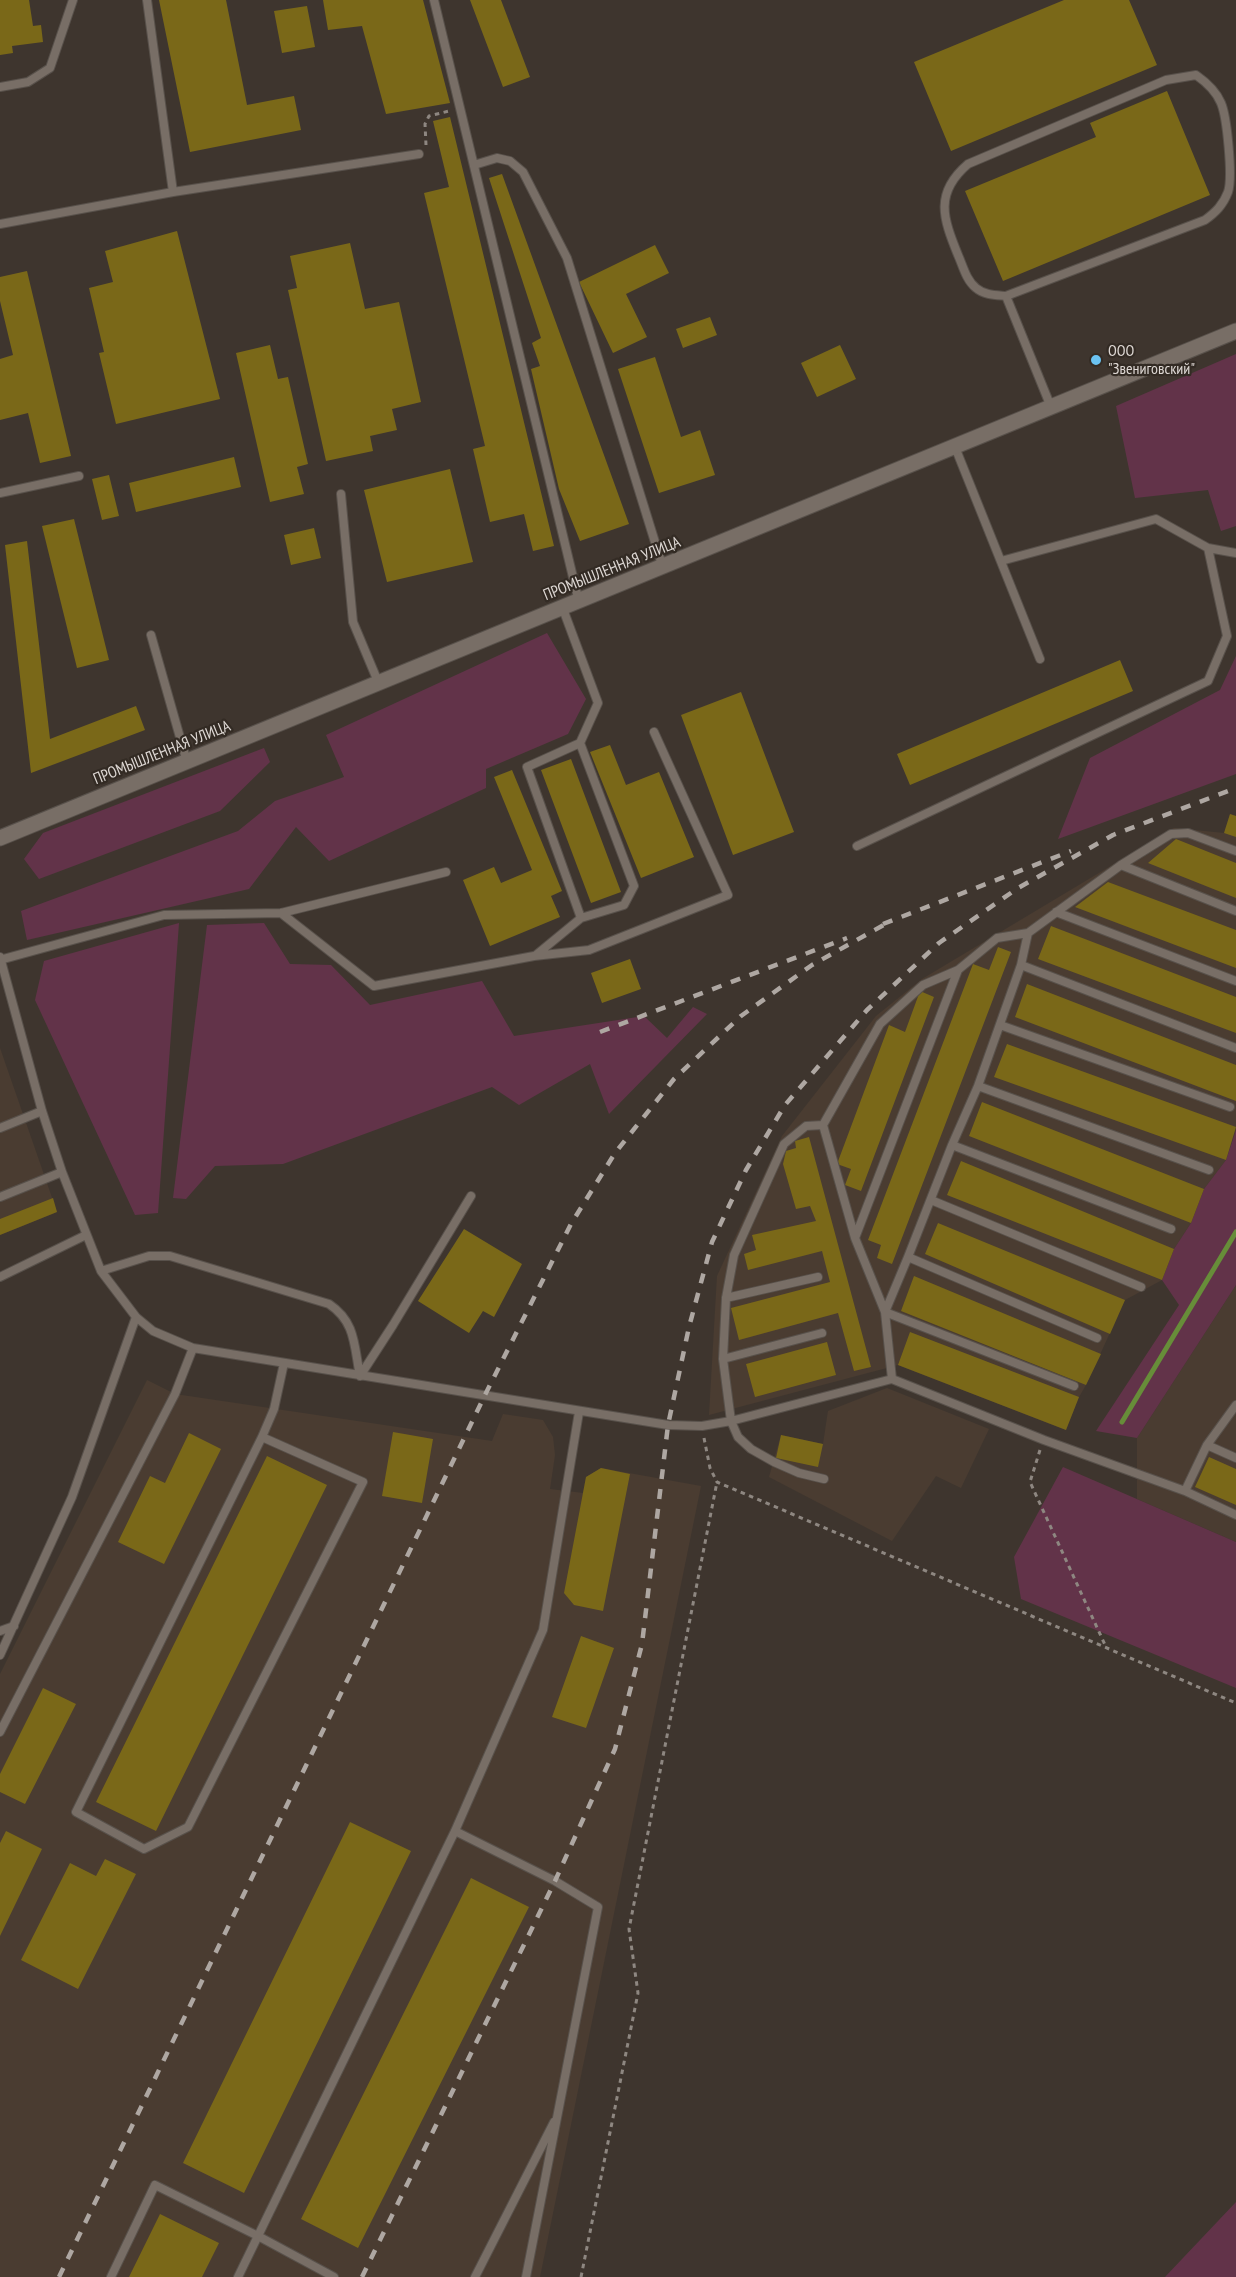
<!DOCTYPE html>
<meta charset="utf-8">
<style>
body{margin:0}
canvas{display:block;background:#3e352e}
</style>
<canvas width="1236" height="2277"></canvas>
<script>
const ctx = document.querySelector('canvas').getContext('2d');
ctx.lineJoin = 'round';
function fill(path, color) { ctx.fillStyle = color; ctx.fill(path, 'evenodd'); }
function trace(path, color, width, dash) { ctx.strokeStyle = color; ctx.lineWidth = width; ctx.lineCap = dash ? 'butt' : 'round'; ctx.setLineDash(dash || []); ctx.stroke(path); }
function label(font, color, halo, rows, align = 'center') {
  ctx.font = font + ' "PT Sans Narrow",sans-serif'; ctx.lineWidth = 4.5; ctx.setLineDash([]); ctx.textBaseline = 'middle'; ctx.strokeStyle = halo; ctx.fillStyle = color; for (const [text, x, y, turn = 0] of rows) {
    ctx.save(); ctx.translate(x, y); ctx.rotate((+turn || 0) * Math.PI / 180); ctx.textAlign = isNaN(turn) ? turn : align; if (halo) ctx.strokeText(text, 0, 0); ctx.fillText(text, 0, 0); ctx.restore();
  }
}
fill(new Path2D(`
 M1230 814 1236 816V1130L1226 1160 1204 1189 1191 1223 1174 1249 1162 1280 1125 1300 1086 1385 1079 1397 1066 1430 898 1365 709 1415 717 1276 782 1136 876 1016 922 979 1174 828 1224 833Z
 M0 1048 57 1212 0 1235Z
 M1236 1285V1542L1137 1499V1438Z
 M147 1380 175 1394 492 1441 503 1414 543 1420 553 1437 555 1455 550 1489 583 1493 586 1477 601 1468 701 1486 540 2277H0V1674Z
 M887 1388 989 1429 961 1488 936 1476 892 1541 769 1477 781 1435 823 1444 828 1411Z`), '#4a3c31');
fill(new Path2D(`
 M1236 354V526L1221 531 1208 490 1135 498 1116 406Z
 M547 633 586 699 568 734 486 769V788L329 861 296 827 249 889 27 940 21 911 238 831 275 801 344 777 326 735Z
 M1236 656V774L1058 839 1090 758 1220 690Z
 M264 748 270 762 220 811 39 879 24 859 43 833Z
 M179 923 158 1213 135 1215 35 1000 44 961Z
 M264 923 290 964 331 965 370 1005 482 981 514 1036 644 1016 667 1038 693 1007 707 1014 609 1114 590 1064 519 1105 492 1087 283 1164 215 1166 186 1199 173 1198 207 925Z
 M1236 1130V1285L1137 1438 1096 1431 1179 1305 1162 1280 1174 1249 1191 1223 1204 1189 1226 1160Z
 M1063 1467 1236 1542V1688L1021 1599 1014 1557Z
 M1236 2202V2277H1165Z`), '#623349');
trace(new Path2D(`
 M1122 1422 1236 1232`), '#678d39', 5);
fill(new Path2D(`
 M0 0H29L33 26 41 25 43 42 12 46 13 53 0 55Z
 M159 0H226L247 105 294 96 301 130 190 152Z
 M323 0H423L450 103 386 114 362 26 328 30Z
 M470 0H501L530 77 503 87Z
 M1064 0H1129L1157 65 951 151 914 62Z
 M307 6 315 47 282 53 274 11Z
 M1167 91 1210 195 1003 281 965 191 1096 137 1090 123Z
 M450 117 554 546 533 551 524 514 490 522 473 449 485 446 424 193 449 187 433 121Z
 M502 174 629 524 580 541 559 489 531 369 540 366 532 343 541 338 489 178Z
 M177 231 220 399 116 424 99 353 104 352 89 288 113 282 105 251Z
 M350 243 365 309 399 302 421 402 392 409 397 430 370 436 373 451 326 461 288 290 297 288 290 256Z
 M655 245 669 273 626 294 647 337 613 353 579 282Z
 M27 271 71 456 40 463 28 413 0 420V359L13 355 0 301V277Z
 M710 317 717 335 683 348 676 329Z
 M270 345 278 379 288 377 308 464 297 467 304 494 270 502 236 353Z
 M840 345 856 379 817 397 801 363Z
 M655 357 681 437 700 430 715 475 659 493 618 369Z
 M234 457 241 487 136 512 129 483Z
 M450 469 473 562 387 582 364 490Z
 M109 475 119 516 102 520 92 479Z
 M74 519 109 660 77 668 42 526Z
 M314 528 321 558 291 565 284 535Z
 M27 541 50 739 136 706 145 730 31 773 5 545Z
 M1120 660 1133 691 910 785 897 754Z
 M741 692 794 832 733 855 681 715Z
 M610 745 626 785 659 772 694 857 641 878 590 752Z
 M571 759 621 892 591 903 541 770Z
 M512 770 562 891 551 896 560 917 490 946 463 880 494 867 501 883 532 870 494 777Z
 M1230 814 1236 816V837L1224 833Z
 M1176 839 1236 863V898L1148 863Z
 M1108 882 1236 930V968L1075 907Z
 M1051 926 1236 997V1033L1038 959Z
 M998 947 1011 952 892 1264 877 1258 881 1245 868 1240 973 964 989 970Z
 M630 959 641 989 602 1003 591 973Z
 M1027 984 1236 1065V1101L1015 1017Z
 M920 991 934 997 861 1191 845 1185 851 1169 837 1164 889 1025 905 1032Z
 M1007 1044 1236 1127 1226 1160 994 1077Z
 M982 1102 1204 1189 1191 1223 969 1136Z
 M809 1137 871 1367 854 1371 838 1313 739 1340 731 1308 830 1282 822 1251 748 1270 744 1254 756 1250 752 1235 816 1221 810 1206 796 1209 783 1164 786 1151 796 1148 795 1141Z
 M961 1161 1174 1249 1162 1280 947 1195Z
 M53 1198 57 1212 0 1235V1219Z
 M938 1223 1125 1300 1110 1334 925 1254Z
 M464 1229 522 1264 494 1317 483 1311 469 1333 418 1301Z
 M914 1276 1101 1354 1086 1385 901 1311Z
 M910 1332 1079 1397 1066 1430 898 1365Z
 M827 1342 836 1375 755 1397 746 1364Z
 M393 1432 433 1439 422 1503 382 1496Z
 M189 1433 221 1449 164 1564 118 1542 150 1476 165 1483Z
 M781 1435 823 1444 818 1467 776 1458Z
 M267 1456 327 1485 156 1831 96 1802Z
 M1209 1457 1236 1469V1505L1195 1487Z
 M601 1468 630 1474 603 1611 574 1605 564 1593 586 1477Z
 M581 1636 614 1648 586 1728 552 1717Z
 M43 1688 76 1704 25 1804 0 1792V1774Z
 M350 1822 411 1851 244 2193 183 2163Z
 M6 1831 42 1849 0 1936V1843Z
 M105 1859 136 1874 78 1989 21 1960 70 1863 96 1876Z
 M471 1878 529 1907 358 2248 301 2219Z
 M160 2214 219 2243 202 2277H129Z`), '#7a6818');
const service = new Path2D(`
 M147 0 173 192
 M434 0 579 602
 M1196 75C1206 82 1216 91 1221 103 1227 117 1233 177 1228 192 1223 205 1216 212 1205 220L1006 296C996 295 984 295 976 288 966 280 963 266 958 255 943 218 934 193 968 164L1166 80Z
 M0 87 28 82 50 68 73 0
 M474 165 497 158 510 161 523 172 567 258 663 568
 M0 224 173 192 419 154
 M1006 296 1051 407
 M955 447 1040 659
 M0 493 79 476
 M341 494 353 622 379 684
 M1001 561 1156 519 1208 548 1236 553
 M151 635 187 762
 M580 743 634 886 624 905 581 918
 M857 846 1208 681 1227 636 1208 548
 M1121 865 1236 911
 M1056 912 1236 981
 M281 913 374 986 534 956 589 950 728 895 654 732
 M536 955 581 918 527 767 580 743 598 703 563 609
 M0 957 42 1111 62 1172 101 1271 136 1317 153 1331 193 1348 668 1425 702 1426 731 1421 892 1379 1044 1440 1185 1491 1207 1445 1236 1405
 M0 960 164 915 281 913 446 872
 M1021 965 1236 1048
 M958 970 855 1238 885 1312 1074 1386
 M1000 1025 1230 1107
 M978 1086 1209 1170
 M823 1125 855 1238
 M0 1128 42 1111
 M952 1145 1171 1229
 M0 1197 62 1172
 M931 1200 1141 1287
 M908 1257 1097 1338
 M101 1271 149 1256H170L329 1304C356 1322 354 1346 360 1376
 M0 1277 86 1235
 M726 1298 818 1277
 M723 1359 822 1333
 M360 1376 393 1325 471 1196
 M892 1379 885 1312 908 1257 952 1145 978 1086 1021 965 1028 933
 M262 1437 363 1482 188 1827 144 1849 76 1812 262 1437 274 1409 284 1363
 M1207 1445 1236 1458
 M824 1479 799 1473 774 1462 751 1449 738 1437 731 1421 723 1359 726 1298 734 1255 784 1144 806 1126 823 1125 880 1024 923 985 958 970 997 938 1028 933 1121 865 1171 834 1188 833 1236 851
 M1185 1491 1236 1515
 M0 1631 14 1626
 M0 1655 72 1497 136 1317
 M0 1732 175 1394 193 1348
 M455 1831 555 1881 598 1907 526 2277
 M111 2277 155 2185 258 2236 334 2277
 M238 2277 455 1831 543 1630 579 1412
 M475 2277 554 2122`);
const tertiary = new Path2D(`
 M0 838 1236 331`);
trace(service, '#58514b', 10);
trace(tertiary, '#58514b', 17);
trace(new Path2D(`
 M426 145 425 124 429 116 449 111
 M704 1438 710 1468 717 1482 1236 1703
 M1040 1450 1030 1482 1106 1647
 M581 2277 638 1993 629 1929 717 1482`), '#8e8781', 3, [4.5, 4.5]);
trace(service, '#786e66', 8);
trace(tertiary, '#786e66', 15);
trace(new Path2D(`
 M883 924 1071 851
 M600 1032 847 938
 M59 2277 485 1395 571 1224 615 1153 674 1079 741 1016 812 965 889 922
 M362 2277 555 1881 615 1749 642 1644 668 1425 689 1327 712 1242 746 1170 785 1105 867 1010 939 943 1018 888 1113 835 1236 788`), '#aea7a2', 4.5, [10, 10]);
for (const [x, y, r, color] of [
 [1096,360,6,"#6bc3f2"]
]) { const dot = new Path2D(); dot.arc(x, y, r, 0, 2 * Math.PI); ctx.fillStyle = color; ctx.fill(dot); trace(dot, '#332b24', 2); }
label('16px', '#ded8d4', '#332b24', [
 ["ООО",1108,351],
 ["\"Звениговский\"",1108,369]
], 'left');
label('16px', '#ded8d4', '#332b24', [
 ["ПРОМЫШЛЕННАЯ УЛИЦА",612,569,-22],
 ["ПРОМЫШЛЕННАЯ УЛИЦА",162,753,-22]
]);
</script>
